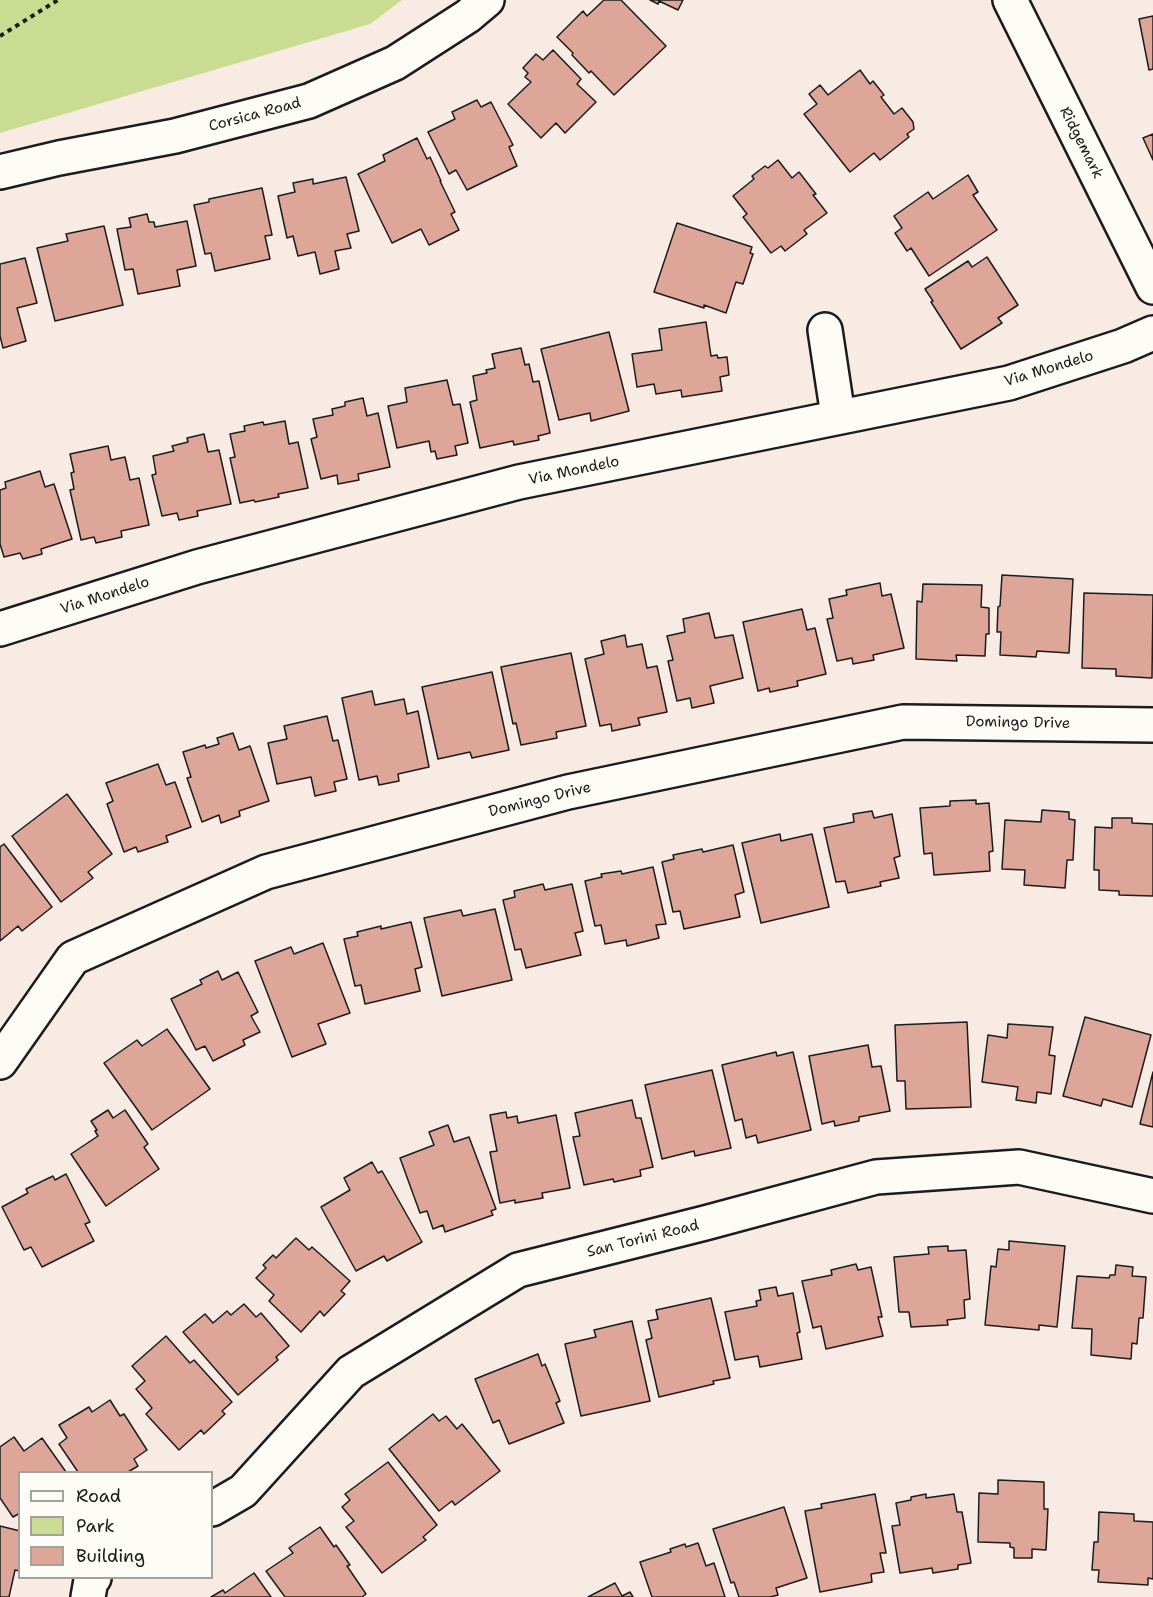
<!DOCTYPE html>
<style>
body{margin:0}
#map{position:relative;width:1153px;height:1597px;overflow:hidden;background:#f7ebe4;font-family:"Shantell Sans",sans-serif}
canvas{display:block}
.legend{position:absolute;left:18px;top:1471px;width:195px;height:108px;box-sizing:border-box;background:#fdfcf7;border:2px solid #a3a29f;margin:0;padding:8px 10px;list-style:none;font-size:18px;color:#1c1c1c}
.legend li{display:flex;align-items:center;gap:12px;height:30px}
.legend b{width:30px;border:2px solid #a3a29f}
</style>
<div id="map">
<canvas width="1153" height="1597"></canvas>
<ul class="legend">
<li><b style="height:8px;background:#fdfcf7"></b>Road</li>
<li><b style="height:16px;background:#cadc91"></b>Park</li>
<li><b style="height:16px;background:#dea698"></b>Building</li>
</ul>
</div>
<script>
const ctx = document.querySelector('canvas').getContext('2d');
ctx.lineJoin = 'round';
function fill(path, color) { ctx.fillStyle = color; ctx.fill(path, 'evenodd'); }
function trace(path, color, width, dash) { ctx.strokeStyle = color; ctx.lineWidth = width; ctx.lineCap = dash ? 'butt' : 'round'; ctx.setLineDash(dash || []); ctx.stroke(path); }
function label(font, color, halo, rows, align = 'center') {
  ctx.font = font + ' "Shantell Sans",sans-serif'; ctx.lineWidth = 4.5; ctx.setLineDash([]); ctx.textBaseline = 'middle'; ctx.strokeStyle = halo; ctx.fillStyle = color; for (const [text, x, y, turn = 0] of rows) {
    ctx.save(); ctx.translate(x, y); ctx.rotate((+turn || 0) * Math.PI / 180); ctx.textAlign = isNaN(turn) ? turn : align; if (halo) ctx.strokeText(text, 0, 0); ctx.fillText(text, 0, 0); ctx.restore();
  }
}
fill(new Path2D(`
 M0 0H402L370 24 0 133Z`), '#cadc91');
const building = new Path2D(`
 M604 0H621L666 46 614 95 591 71 589 73 572 55 573 53 557 37 583 11 587 16Z
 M650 0H683L678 10 659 1 658 4Z
 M1153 16V69L1149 70 1139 19Z
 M553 50 581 79 577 84 596 102 565 133 556 123 541 138 508 104 531 82 525 77 528 73 523 68 536 54 543 60Z
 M860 70 870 84 873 81 884 95 881 97 894 114 902 108 913 122 914 129 907 134 909 137 880 160 874 153 850 172 804 114 817 104 809 94 820 85 828 95Z
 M477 100 481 107 491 102 513 145 509 147 517 166 467 190 456 170 449 174 428 132 455 119 452 112Z
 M1153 134V160L1143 138Z
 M417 138 427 159 430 157 441 181H440L455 212 451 214 459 230 429 245 421 229 392 243 358 174 385 161 383 155Z
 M778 160 792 178 799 172 816 194 813 195 827 213 804 230 807 234 785 251 781 246 771 253 743 217 747 214 733 196 754 179 752 176 765 166 768 168Z
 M968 175 978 192 973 195 997 230 929 276 911 248 907 251 895 233 902 228 894 216 928 192 933 199Z
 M346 177 359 231 347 234 351 248 335 251 339 269 320 274 315 252 298 256 293 236 287 238 278 196 295 192 293 183 313 179V184Z
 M262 188 272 235 265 236 270 259 215 271 211 253 205 254 194 205 209 202V199Z
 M147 214 149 222H154L155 227 187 221 196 266 177 270 180 286 138 294 133 269 125 270 117 229 131 227 129 218Z
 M677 223 752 247 750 253 753 254 743 284 736 282 726 313 704 305V308L654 292Z
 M104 226 123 305 55 321 37 248 68 241 66 234Z
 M987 257 1018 305 998 318 1002 323 961 349 931 302 933 301 925 289 968 261 972 267Z
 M25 258 37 303 17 308 26 341 3 348 0 336V264Z
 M706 322 711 356 717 355 718 358 727 357 729 375 720 377 722 391 682 397 681 390 656 394 654 384 637 387 632 354 662 350 659 329Z
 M609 332 629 411 591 421 590 413 559 420 541 349Z
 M521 348 525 365 529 364 533 382 539 381 550 433 538 436 539 440 514 445 513 441 480 448 470 402 477 400 473 376 487 373 486 370 495 368 492 354Z
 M447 380 453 405 460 404 468 443 455 446 457 455 437 459 435 451 431 452 429 441 397 448 388 406 407 402 405 388Z
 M363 398 367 416 378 413 390 467 358 474 359 480 338 484 337 475 321 479 311 439 317 437 313 419 333 415 332 409 345 406V402Z
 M285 421 289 444 298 442 308 488 278 494 279 497 255 502 254 500 240 503 230 458 235 457 230 434 245 431 244 426 263 422 264 425Z
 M204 434 208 452 219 450 231 504 197 511 198 516 179 520 177 513 162 516 152 475 156 474 153 456 174 451 172 446 188 442 187 438Z
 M108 446 111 460 125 457 130 480 139 478 149 525 121 531 122 537 96 543 94 537 81 540 70 490 74 489 71 473 74 472 70 454Z
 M40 471 45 487 54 484 72 539 41 549 42 554 23 559 20 553 4 557 0 544V490L6 488 5 482Z
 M1002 575 1073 579 1069 653 1037 651 1036 657 1000 655 1001 632H997L998 607 1000 606Z
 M880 583 882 596 891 594 904 648 873 655 874 660 853 664 852 658 837 661 827 619 833 618 829 599 847 595 846 590Z
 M923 584 982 585 981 607 989 608V634H986L985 656 956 655 957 661 916 659 917 601 922 602Z
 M1084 593 1153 595 1152 678 1116 676V669L1082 668Z
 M802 609 807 630 815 628 826 674 797 681 798 686 770 692 769 688 758 691 743 622Z
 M709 613 715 638 733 635 743 678 710 686 714 703 692 708 690 698 677 701 668 661 673 660 667 636 685 632 683 619Z
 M625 635 627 647 642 644 647 668 657 666 667 712 638 718 640 725 612 731 611 724 600 726 585 659 604 654 601 641Z
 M571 653 586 726 556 732 557 738 521 745 516 723 513 724 501 667Z
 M492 672 509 750 472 758 470 752 438 759 422 687Z
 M372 691 375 705 404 699 407 714 418 711 429 767 398 774 399 781 379 785 377 776 359 780 342 698Z
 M327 716 333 741 338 740 347 779 334 782 336 791 315 796 311 777 277 784 268 743 287 739 284 726Z
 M233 733 239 750 250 746 269 801 239 811 240 816 221 823 219 815 202 822 187 778 191 777 183 752 205 745 206 748 219 744 217 738Z
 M158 764 166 785 175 782 191 827 166 836 168 842 138 852 136 847 124 852 107 804 113 801 106 783Z
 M67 794 112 854 88 872 93 878 61 902 12 836Z
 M976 800V804L989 803 993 851 989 852 990 871 934 875 932 853 924 854 920 808 950 806V801Z
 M1042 810 1069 812V819L1075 820 1073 860H1067L1065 888 1024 885 1025 870 1002 869 1005 820 1041 822Z
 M872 811 874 818 892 814 900 856 894 858 899 878 880 882 881 886 848 893 845 881 836 882 824 828 854 822 853 814Z
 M1112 818H1132V823L1153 824V896L1119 895V891L1099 890V870H1094L1095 827 1112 828Z
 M780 834 781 841 812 834 829 907 761 923 742 843Z
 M4 844 52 907 22 931 18 926 0 941V847Z
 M733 845 744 892 735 895 740 917 684 929 680 911 673 912 662 862 674 859 673 855 702 849 703 852Z
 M653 867 666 924 656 925 659 938 627 946 626 940 605 944 601 925 595 926 585 881 602 877 601 874 621 871 622 874Z
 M543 884 545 890 572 884 583 931 575 933 581 955 526 968 521 949 515 950 503 900 515 897 514 891Z
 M495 909 512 980 442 996 424 918 461 910 463 916Z
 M411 922 422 967 415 969 420 991 365 1004 361 985 355 986 344 939 358 936 357 932 381 926V929Z
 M323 943 350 1013 318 1024 326 1044 292 1057 255 961 291 947 294 954Z
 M218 971 222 980 238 972 258 1012 251 1016 260 1032 243 1040 245 1045 213 1061 205 1046 196 1050 171 999 202 984 200 980Z
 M1085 1017 1151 1035 1132 1107 1103 1099 1101 1106 1063 1096Z
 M967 1022 971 1107 906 1109 905 1081H897L895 1025Z
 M1008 1024 1053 1027 1049 1055 1055 1056 1051 1094 1037 1092 1036 1103 1016 1100 1018 1087 982 1082 988 1035 1007 1038Z
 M167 1029 210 1089 152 1130 104 1063 137 1040 142 1046Z
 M868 1045 872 1067 881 1066 890 1111 859 1117V1121L835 1126 834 1121 822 1124 809 1056Z
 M776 1052 777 1056 793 1052 811 1130 758 1143 756 1135 746 1138 742 1119 735 1121 722 1065Z
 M712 1070 731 1148 695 1156 694 1151 662 1159 645 1085Z
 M1153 1072V1127L1140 1124Z
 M632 1100 636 1118H641L653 1167 640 1170 641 1176 614 1182 613 1179 584 1185 573 1137 580 1136 575 1113Z
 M108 1110 113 1118 125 1110 148 1144 144 1147 159 1169 106 1206 71 1154 98 1136 95 1131 97 1130 91 1121Z
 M506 1112 507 1118 517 1116 518 1123 556 1115 570 1188 542 1193 543 1198 515 1203V1200L500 1203 490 1152 497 1151 490 1115Z
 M448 1125 454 1142 469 1137 496 1209 491 1211 493 1215 445 1232 443 1225 433 1229 427 1211 420 1213 400 1158 434 1145 429 1132Z
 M372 1162 378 1173 382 1171 422 1242 387 1261 384 1256 356 1271 321 1207 350 1190 344 1178Z
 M66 1174 90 1222 85 1224 94 1241 42 1267 31 1247 24 1250 2 1207 28 1193 26 1189 53 1176 55 1180Z
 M296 1238 309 1250 312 1247 350 1281 341 1291 345 1294 324 1316 320 1311 301 1332 269 1301 274 1295 256 1278 266 1268 263 1265 273 1255 276 1258Z
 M1009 1241 1065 1246 1057 1327 1039 1325V1330L985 1325 991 1266 996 1267 998 1249 1009 1250Z
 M948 1246V1251L966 1250 970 1299 964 1300 965 1318 947 1320 948 1325 911 1327 909 1312H899L894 1257 929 1254 928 1247Z
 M856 1264 858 1270 871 1267 882 1317H878L883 1336 826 1349 821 1326 813 1328 802 1281 832 1275 831 1270Z
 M1116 1265 1133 1267 1132 1276 1146 1277 1143 1318H1139L1137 1344 1132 1343 1131 1359 1091 1355 1092 1329 1072 1328 1077 1276 1109 1278 1110 1275H1115Z
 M776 1287 778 1296 793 1293 800 1332 797 1333 802 1359 760 1367 758 1356 735 1360 725 1312 757 1306 756 1301 761 1300 759 1290Z
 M711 1298 730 1378 713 1381 714 1384 659 1397 646 1340 652 1338 648 1321 658 1319 656 1310Z
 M244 1304 256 1317 261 1313 289 1346 276 1357 278 1360 238 1395 183 1332 205 1314 213 1323 227 1311 231 1315Z
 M632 1321 650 1401 581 1416 565 1344 596 1337 594 1330Z
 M166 1336 190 1363 194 1360 232 1402 222 1411 225 1414 204 1434 201 1430 179 1450 146 1414 152 1408 136 1389 145 1381 132 1366Z
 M538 1354 542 1366 545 1364 560 1401 556 1403 564 1423 509 1444 499 1420 493 1423 475 1379Z
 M110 1400 120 1416 124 1414 147 1450 134 1459 138 1466 128 1472H78L59 1444 67 1438 59 1425 89 1407 92 1412Z
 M433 1414 439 1421 446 1416 457 1429 462 1424 500 1471 455 1505 452 1501 439 1511 389 1449Z
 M14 1437 24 1451 42 1438 66 1472H20V1513L13 1517 0 1498V1447Z
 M388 1462 437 1525 423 1537 426 1540 382 1573 346 1527 354 1521 342 1507 350 1500 345 1494Z
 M998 1480 1044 1482V1509H1048L1046 1550 1032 1549V1558H1014V1548L1010 1547V1543L978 1542 979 1493 998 1494Z
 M875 1494 886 1553H880L884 1572 871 1574 872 1582 820 1592 805 1511 822 1508 821 1504Z
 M926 1494V1498L954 1494 957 1512H962L971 1563 958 1565V1569L933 1573 932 1568 900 1573 892 1526 900 1525 896 1503 911 1500V1497Z
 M784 1507 807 1578 776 1588 778 1595 770 1597H739L734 1582 731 1583 713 1529Z
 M1099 1512 1134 1514V1521L1153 1522V1579L1148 1578V1585L1098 1582 1099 1570H1092L1094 1542H1098Z
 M0 1526 20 1531V1571L15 1570 9 1597H0Z
 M320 1527 334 1547 336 1545 350 1565 347 1566 366 1594 362 1597H285L266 1571 293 1553 289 1548Z
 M698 1543 706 1566 714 1563 725 1597H652L640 1562 671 1552 670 1549 685 1544 686 1547Z
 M254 1573 271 1597H211L223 1590 225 1593Z
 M615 1583 622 1596 630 1592 633 1597H588Z`);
fill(building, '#dea698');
trace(building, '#1c1c1c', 1.5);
const minor = new Path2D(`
 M1010 0 1153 287
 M0 172 59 158 175 136 309 101 395 63 468 16 487 0
 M825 330 838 416
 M0 629 197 567 519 482 1009 383 1123 346 1153 333
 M0 1062 73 958 266 872 568 792 903 722 1153 725
 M212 1509 243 1491 351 1372 518 1270 705 1223 876 1177 1019 1167 1153 1196
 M88 1597 91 1580 94 1578`);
trace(minor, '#1c1c1c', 38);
trace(new Path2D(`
 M0 36 58 0`), '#1c1c1c', 4, [4.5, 4.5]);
trace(minor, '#fdfcf7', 33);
label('15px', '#1c1c1c', '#fdfcf7', [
 ["Corsica Road",255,115,-15],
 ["Ridgemark",1081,143,63],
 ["Via Mondelo",1049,369,-17],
 ["Via Mondelo",574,471,-12],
 ["Via Mondelo",105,596,-18],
 ["Domingo Drive",1018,723,1],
 ["Domingo Drive",540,800,-14],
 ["San Torini Road",643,1239,-14]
]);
</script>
